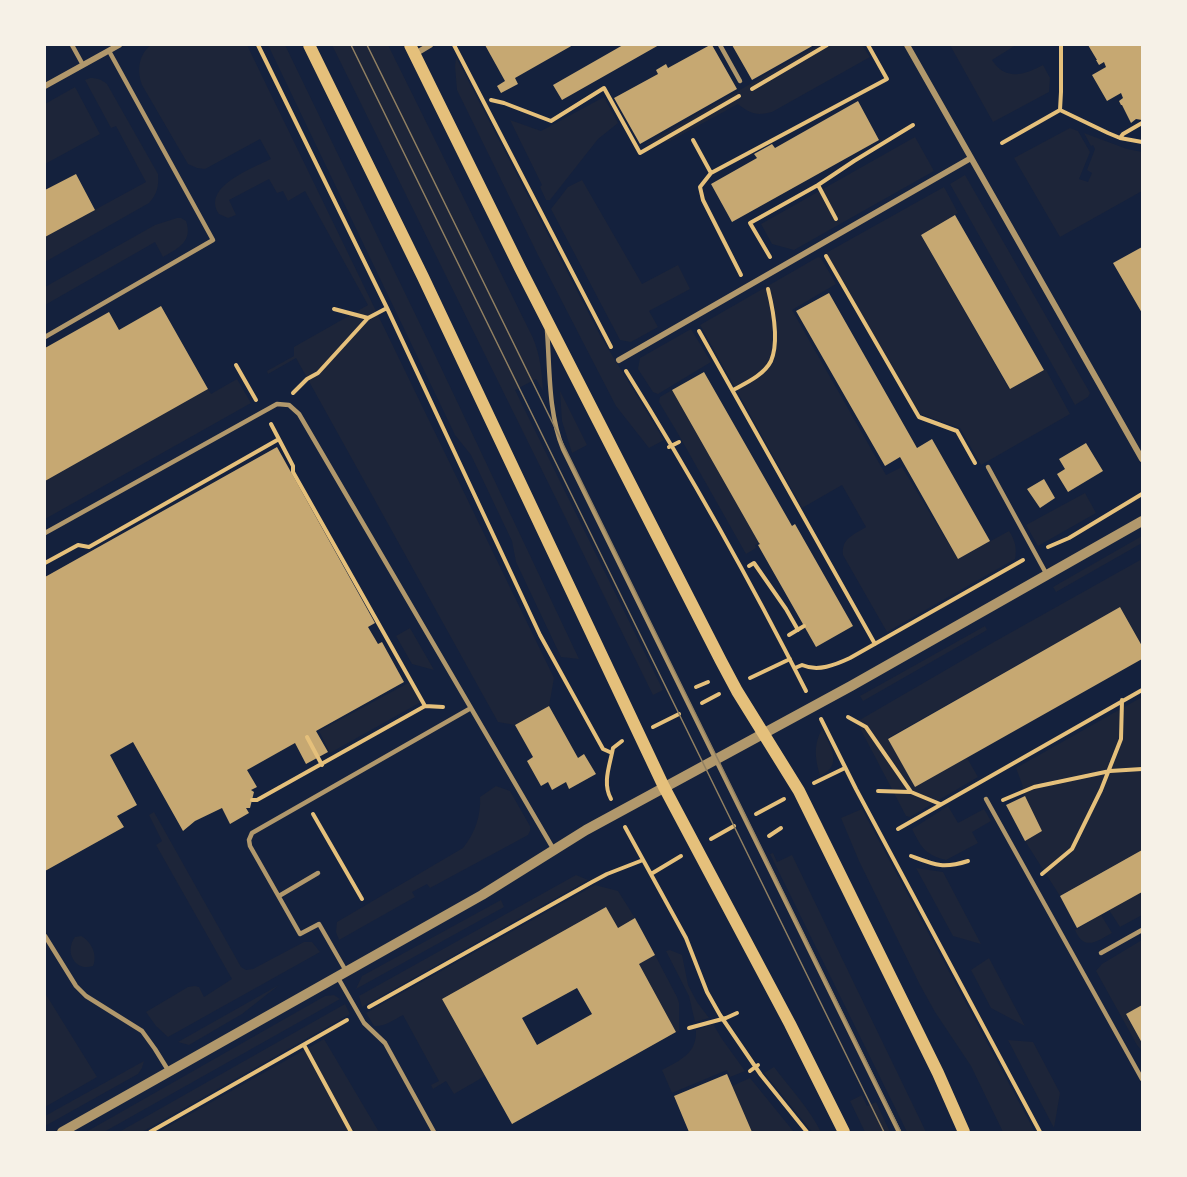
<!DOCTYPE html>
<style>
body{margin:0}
#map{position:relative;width:1187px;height:1177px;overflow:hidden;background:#14213d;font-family:"Open Sans",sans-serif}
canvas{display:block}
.frame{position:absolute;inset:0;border:46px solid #f6f1e7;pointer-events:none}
</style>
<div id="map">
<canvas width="1187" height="1177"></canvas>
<div class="frame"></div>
</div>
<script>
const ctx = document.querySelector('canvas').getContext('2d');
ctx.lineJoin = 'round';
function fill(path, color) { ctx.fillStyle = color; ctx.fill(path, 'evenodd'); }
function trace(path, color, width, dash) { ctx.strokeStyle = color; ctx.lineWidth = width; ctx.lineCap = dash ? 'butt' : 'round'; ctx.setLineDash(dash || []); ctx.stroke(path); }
fill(new Path2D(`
 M151 45H247L554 678 549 706 515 725 498 722 296 358 268 374 267 371 294 356V347L368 305 305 191 288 201 283 191 277 193 269 179 229 200 236 215 228 218 219 214C201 187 253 168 271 159L260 139 205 169 197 168 188 164 142 85C137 71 138 55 151 45Z
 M268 45H285L435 355 579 659 561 657 516 562 512 541 471 455 455 435Z
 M332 45H388L533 338C540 355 542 372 543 391L536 379 515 390 663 690 653 695Z
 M818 45H862L870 57 772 112C756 116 751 114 738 104L670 141 644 145Z
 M950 45H1016L992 60C1005 81 1025 75 1043 65L1050 78 1049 92 993 122Z
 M456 57 601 337 664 440 649 448 616 406 538 255 457 90 455 66Z
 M90 78C98 78 102 80 107 84L158 174C159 187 157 194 149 203L45 262V237L146 182 116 126 111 128 85 80Z
 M75 87 100 134 45 164V104Z
 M604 97 618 123 598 139 550 200H546L540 187 542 185 510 120 541 131Z
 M1070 128 1078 131 1090 152 1079 179 1088 182 1092 173 1087 170 1095 149 1093 145 1091 146 1084 133 1127 149 1142 152V191L1060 237 1014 158Z
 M915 137 934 171 794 250 772 244 761 224Z
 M965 175 1090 393 1088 397 1075 405 950 184Z
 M582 180 642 284 678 265 690 289 649 311 658 327 631 342 620 340 551 209 568 187Z
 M944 187 958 213 921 235 1009 389 1044 370H1046L1070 414 981 465 960 428 920 414 826 253Z
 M177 218H181L186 221C193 241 179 248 163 257L155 242 45 305V287L155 225Z
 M818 257 821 258 836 284 792 310 886 475 902 467 958 559 1009 531C1015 540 1017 548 1015 559L887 632 843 555C841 538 854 535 866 527L842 485 802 508 700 325Z
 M691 329 711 362 658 394 653 392 638 369 640 358Z
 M237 379 251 403 45 519V481L208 389 211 394Z
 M672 390 759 543 755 545 756 548 746 554 677 432 659 402 660 397Z
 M560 391 587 445 572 453 562 421Z
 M1085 493 1096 513 1038 546 1026 525Z
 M1142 536V543L1056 592 1053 587Z
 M1142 559V646L1120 607 888 738 915 787 967 758 978 777 910 817 906 816 861 730 858 721 994 642Z
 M985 626 987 630 863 701 860 696Z
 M410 628 434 670 412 664 396 636Z
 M410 682 421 702 330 753 319 731Z
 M1142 697V850L1060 896 1025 841 1042 831 1025 796 1022 784 1016 768Z
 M822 729C830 746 844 765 820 776 815 759 813 745 822 729Z
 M496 786 510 791 530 826V831L528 835 430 888 427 884 412 892 415 897 339 940 336 932 337 922 463 848C475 833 481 816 480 797Z
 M948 806 958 823 984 809 991 821 972 832 978 843 946 860C925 855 921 847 912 829Z
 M862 809 1035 1132H1003L971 1066 935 1012 920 985 859 861 841 818Z
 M154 812 241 967 246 970 253 969 304 942H312L320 952 168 1037 156 1026 146 1012 188 987 195 986 199 987 204 997 232 979 156 845 162 841 149 815Z
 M773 853 777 862 792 855 926 1132H907L770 854Z
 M916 868 943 872 981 944 953 936Z
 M576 875 588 880 362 1007 359 996Z
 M595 885 618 891 635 918 618 928 606 907 442 999 485 1076 454 1094 446 1081 433 1089 431 1085 439 1081 403 1015C393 1020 385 1027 374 1026L366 1013Z
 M1142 892V915L1120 927 1109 910Z
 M501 900 504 907 356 989 362 976Z
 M1101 915 1112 933C1096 942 1084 951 1075 930Z
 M81 936C91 941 98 955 93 966 75 972 64 952 75 937Z
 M1142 940V1005L1126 1015 1142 1043V1051L1137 1045 1096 971 1102 964Z
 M670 950 682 955 688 985 697 1002 709 1018 695 1022 689 996 666 951Z
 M655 955 677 997 679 1003V1031L676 1032 639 964Z
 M989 958 1025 1026 991 1008 971 970Z
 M279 985 242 1014 189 1045 178 1042Z
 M45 993 97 1077 45 1107Z
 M334 995 340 999 104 1132H86L325 996Z
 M345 1004 350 1014 142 1132H119Z
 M713 1024 722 1039 745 1071 730 1077 727 1070 672 1093 662 1070C680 1060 697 1054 696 1030Z
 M324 1039 379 1132H158Z
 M1008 1040 1033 1042 1060 1093 1054 1128Z
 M144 1061 142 1068 138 1074 45 1126V1116Z
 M774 1067C790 1088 809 1108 821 1132H812L764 1073Z
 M750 1078 794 1132H752L732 1086Z
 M862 1095 867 1106 876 1102 890 1132H865L850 1101Z`), '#1d2539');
fill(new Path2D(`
 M485 45H573L515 78 518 84 501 93 497 86 505 81Z
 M623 45H659L562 100 553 85Z
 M710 45H712L737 89 640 144 614 98 658 74 656 70 666 64 668 68Z
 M732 45H814L752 80Z
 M1088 45H1142V120L1136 119 1131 123 1122 105H1121L1119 101 1123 98 1121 93 1107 101 1092 75 1106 67 1104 62 1099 65 1096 60H1097Z
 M858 101 879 140 732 222 711 184 757 158 754 154 772 144 775 148Z
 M76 174 95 210 45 237V190Z
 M955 215 1044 370 1010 389 921 235Z
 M1142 247V313L1113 263Z
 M829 293 917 448 932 439 990 541 958 559 900 457 885 466 796 311Z
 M161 306 208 389 45 481V348L109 312 119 330Z
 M704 372 792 526 795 524 853 626 816 647 758 545 760 544 759 543 672 390Z
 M1086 443 1103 471 1068 492 1057 474 1065 469 1059 459Z
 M277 447 375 623 368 627 378 644 382 642 404 682 316 731 328 752 306 764 295 743 247 770 257 787 251 790 254 792 250 808H246L249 813 230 824 222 808 195 821 183 831 133 742 110 755 137 805 117 816 124 827 45 871V577Z
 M1044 479 1055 498 1040 508 1027 489Z
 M1120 607 1142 646V659L915 787 888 739Z
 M549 706 578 758 584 754 596 774 569 789 566 782 552 790 548 782 541 786 527 761 533 757 515 725Z
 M1025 796 1042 831 1025 841 1006 805Z
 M1142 850V892L1077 928 1060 896Z
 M606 907 618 928 635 918 655 955 639 964 676 1032 512 1124 442 999ZM577 988 592 1014 537 1045 522 1018Z
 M1142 1005V1043L1126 1014Z
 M727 1074 752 1132H689L674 1096Z`), '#c6a872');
trace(new Path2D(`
 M258 45 387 308 540 635 603 749 612 753
 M454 45 611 347
 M752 89 827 45
 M491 100 504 103 551 121 604 88 640 153 739 96
 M1060 110 1061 92V45
 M1120 138 1123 134 1142 123
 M693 140 711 173 887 79 868 45
 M1002 143 1060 110 1108 133 1120 138 1142 142
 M711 173 700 187 703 200 741 275
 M818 185 836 219
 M826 256 919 417 957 431 975 463
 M770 257 750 223 818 185 854 161 913 125
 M334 309 368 318
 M699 331 875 644
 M236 365 256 400
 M626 371C691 475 751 582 806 691
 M733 390C746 383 764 375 771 361 779 342 773 309 768 289
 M293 393 307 379 318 373 368 318 387 308
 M271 424 293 466V472L425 706 443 707
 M669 447 679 442
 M1048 547 1069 538 1142 494
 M45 563 78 545 89 547 279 439
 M749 566 754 563 786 609 798 630
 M789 635 804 626
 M795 668 802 665C818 672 835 665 850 658L1023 560
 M750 678 790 659
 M696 687 708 682
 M702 703 719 694
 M848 717 866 727 911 792 940 804
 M821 719 856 789 1040 1132
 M653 727 679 714
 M307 737 322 765
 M814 783 845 768
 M878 791 910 792
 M611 799C602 783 610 765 613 748L622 741
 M252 800H257L425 706
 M1003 800 1034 787 1110 771 1142 769
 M313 814 362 899
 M756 814 784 799
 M625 827 686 938 707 992 720 1015 761 1075 807 1132
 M898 829 1142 690
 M769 836 781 828
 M711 839 734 826
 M911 856C935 865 943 869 968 861
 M651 874 681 856
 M1042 874 1072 849 1101 790 1121 739 1122 700
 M369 1007 592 882 607 874 643 860
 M689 1028 726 1018 737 1013
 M304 1045 351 1132
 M750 1071 758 1065
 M150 1132 347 1020`), '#e5c07b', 4);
trace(new Path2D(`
 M72 45 83 65
 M720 45 740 81
 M547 330C550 369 548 412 563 449L899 1132
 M45 337 213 240 109 51
 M988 467 1047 575
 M45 533 277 404 289 405 299 414 554 850
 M986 799 1142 1079
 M279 896 318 873
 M45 936 76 986 86 996 142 1031 155 1049 168 1070
 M1101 953 1142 930
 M346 971 319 924 300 934 250 846 249 840 252 833 471 708
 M337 976 364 1023 385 1043 434 1132`), '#b1986c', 4.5);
trace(new Path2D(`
 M907 45 1142 459
 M415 54 430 45
 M45 86 119 45
 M619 360 971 158`), '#b1986c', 6);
trace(new Path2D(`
 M62 1132 482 895 586 830 851 686 1142 521`), '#b1986c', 10);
trace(new Path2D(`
 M309 45 423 277 664 787 790 1024 844 1132
 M410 45 520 268 721 661 737 691 799 791 938 1073 964 1132`), '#e5c07b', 12);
trace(new Path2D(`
 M351 45 884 1132
 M367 45 901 1132`), '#918062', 1.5);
</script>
